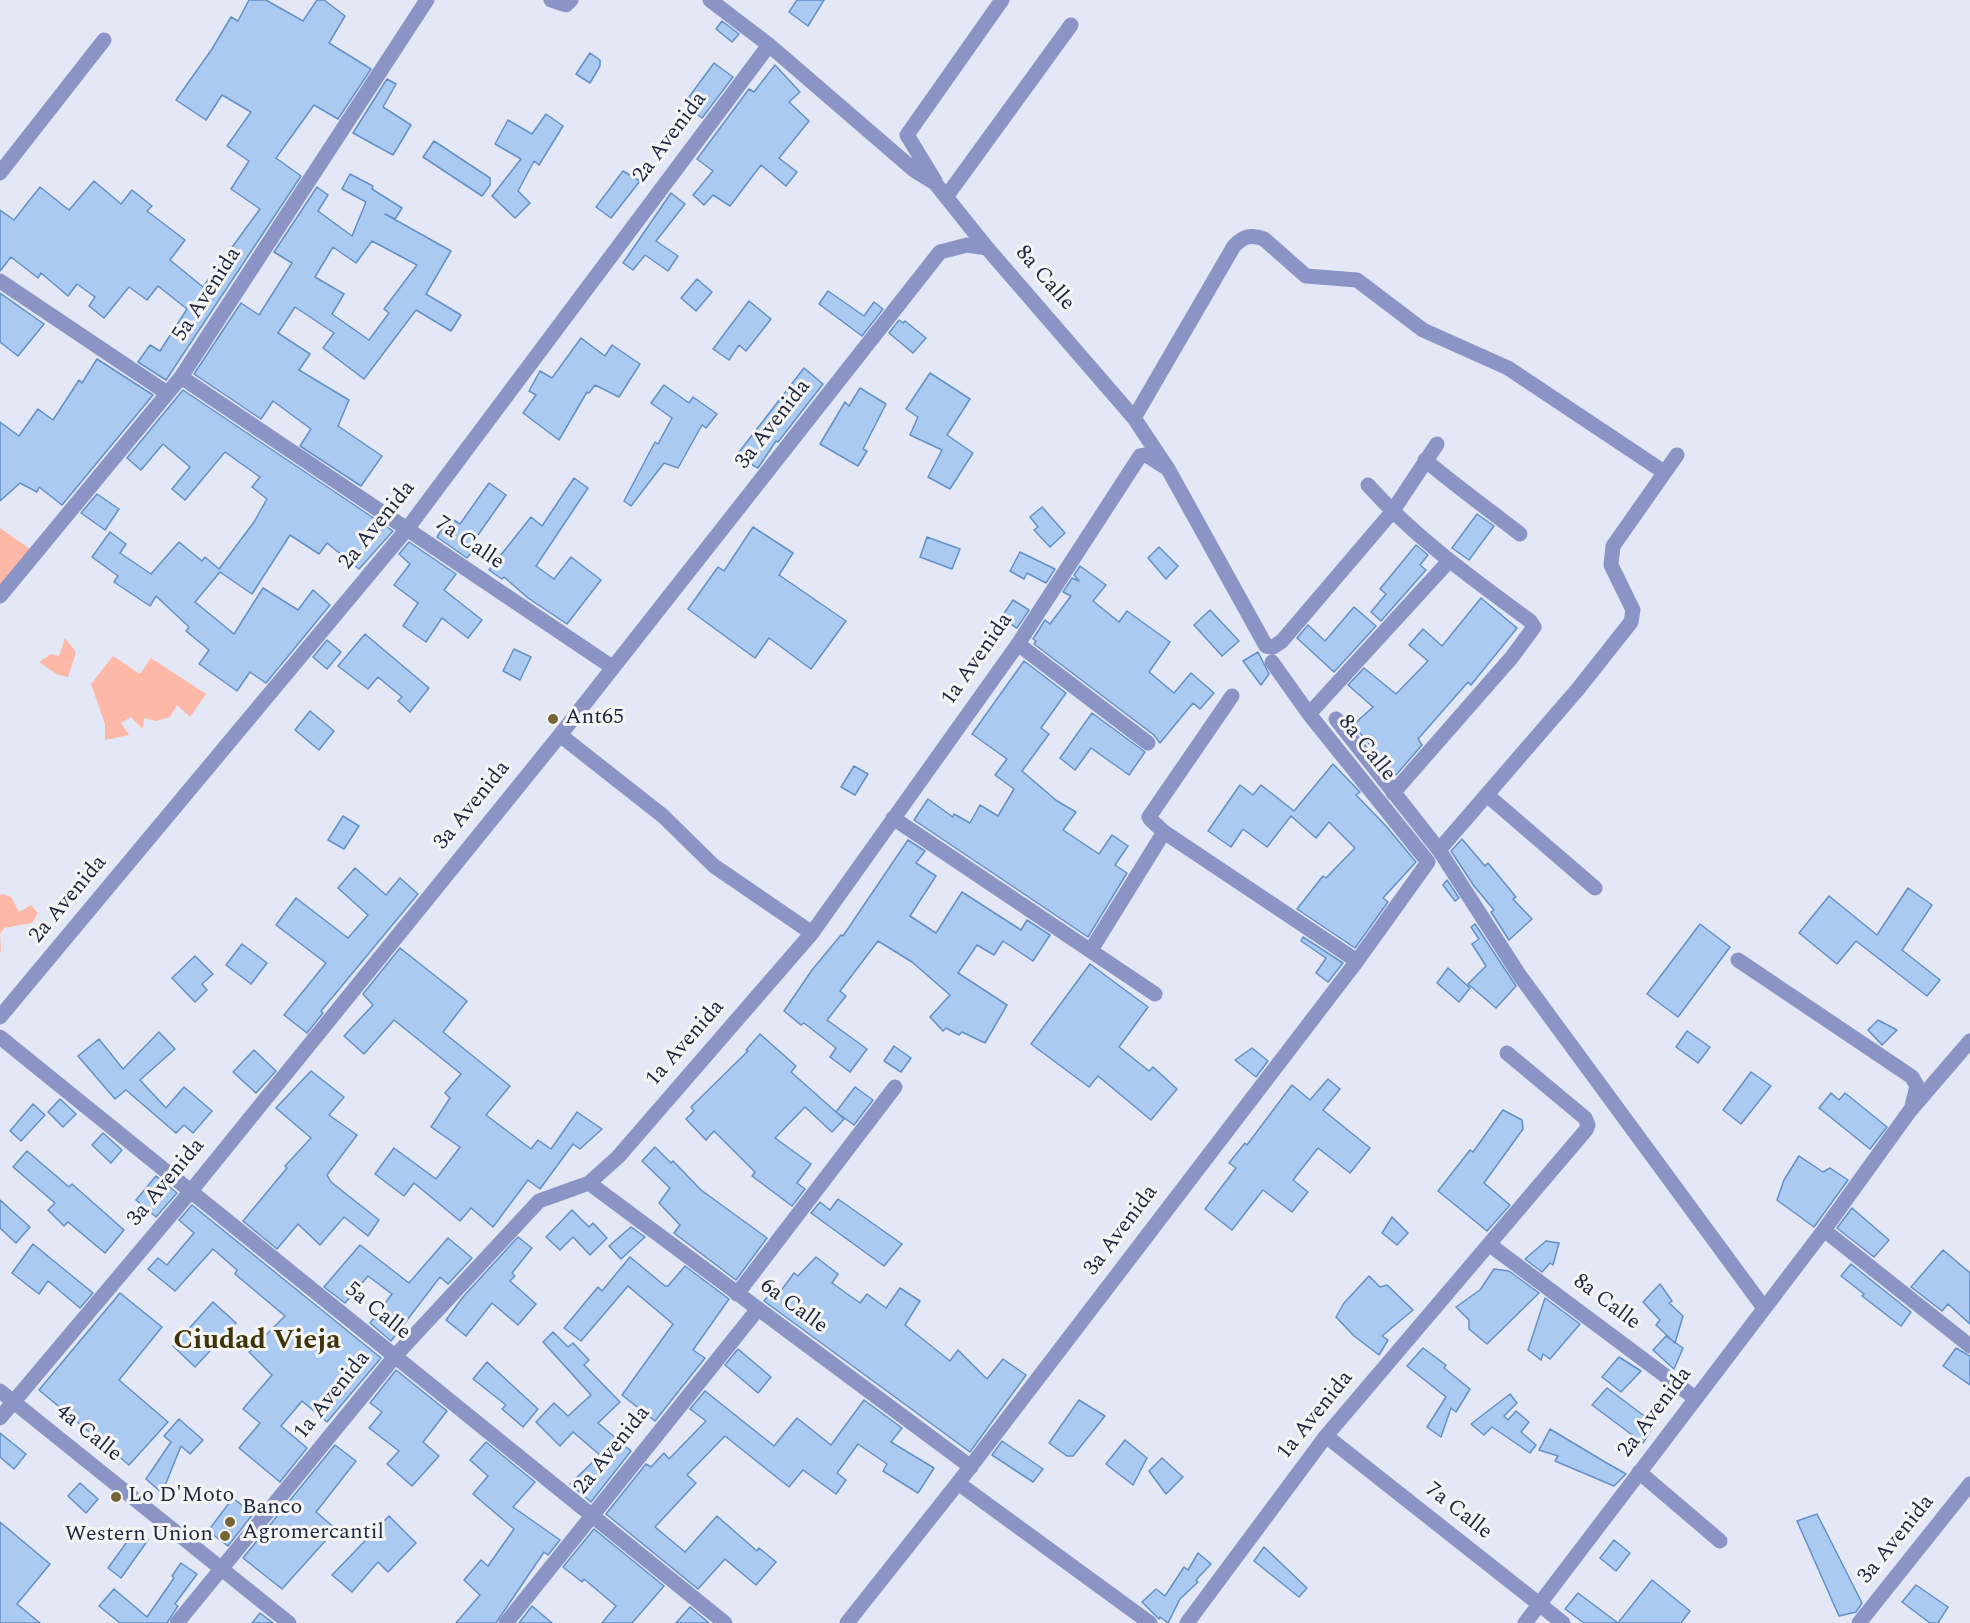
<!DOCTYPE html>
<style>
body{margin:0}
canvas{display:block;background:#e4e7f5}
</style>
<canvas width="1970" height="1623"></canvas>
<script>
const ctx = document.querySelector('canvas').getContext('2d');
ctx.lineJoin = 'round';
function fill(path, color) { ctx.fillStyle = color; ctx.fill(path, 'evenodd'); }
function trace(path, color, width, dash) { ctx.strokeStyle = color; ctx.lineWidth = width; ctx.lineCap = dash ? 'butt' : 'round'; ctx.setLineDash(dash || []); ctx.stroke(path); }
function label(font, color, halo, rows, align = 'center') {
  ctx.font = font + ' Spectral,serif'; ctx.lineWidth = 6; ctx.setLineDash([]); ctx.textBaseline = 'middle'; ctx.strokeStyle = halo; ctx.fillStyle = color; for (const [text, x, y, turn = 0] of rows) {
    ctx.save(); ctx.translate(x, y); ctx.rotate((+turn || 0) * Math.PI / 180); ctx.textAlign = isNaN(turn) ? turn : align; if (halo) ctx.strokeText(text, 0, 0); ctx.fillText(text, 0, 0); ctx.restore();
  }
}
fill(new Path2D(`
 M0 528 30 549 0 585Z
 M65 638 76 652 68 677 58 675 39 662 51 654 59 656Z
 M113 656 140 674 151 658 206 694 190 717 177 705 170 717 156 721 144 718 143 729 131 717 121 723 129 735 105 740V724L91 684Z
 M4 894 12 898 19 912 31 905 38 913 32 923 4 928 0 934 1 952 0 951V895Z`), '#fdb8a7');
const building = new Path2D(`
 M249 0H266L303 21 317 0H324L345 16 329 43 371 69 338 119 314 105 276 158 301 176 166 380 138 362 150 345 160 351 187 309 158 286 147 300 129 287 104 318 89 306 95 297 77 284 68 296 41 273 38 278 11 257 0 271V210L14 220 40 187 69 210 94 181 121 204 132 190 152 206 147 211 185 240 170 260 203 287 260 209 231 189 249 161 227 146 251 112 222 95 206 120 176 100 212 49 231 17 238 21Z
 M797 0H824L808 26 789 12Z
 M722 21 739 34 732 42 716 29Z
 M590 53 600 60V66L590 83 576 74Z
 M714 63 733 77 702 118 690 109 695 103 689 97Z
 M775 65 800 92 789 102 809 121 779 158 797 172 786 186 761 165 730 206 713 195 704 205 693 195 713 171 697 159 749 89 754 92Z
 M387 79 396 84 383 107 411 125 393 155 353 133Z
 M546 114 563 126 539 165 534 161 518 191 530 203 515 218 492 196 521 159 495 144 508 120 532 134Z
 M434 141 490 178V185L482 196 423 157Z
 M623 171 640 181 611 218 596 207Z
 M350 174 373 186 372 189 402 208 395 219 385 214 451 251 426 294 461 315 451 331 416 310 364 379 323 348 334 333 295 307 278 333 310 354 299 370 349 400 338 426 382 456 361 486 300 446 311 429 273 401 261 419 194 374 241 303 259 315 292 263 274 252 317 187 328 195 318 211 352 236 366 202 342 189ZM372 241 417 265 384 309 389 313 369 340 332 314 344 294 315 277 333 247 356 263Z
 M671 193 685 204 656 241 678 256 668 271 645 255 633 270 623 263Z
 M697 279 712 292 696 311 681 298Z
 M828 291 864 316 874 302 883 309 862 336 819 304Z
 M0 293 44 324 18 356 0 342Z
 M749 301 771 319 746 351 739 345 729 360 713 349Z
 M899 320 903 323 905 321 926 338 913 353 889 333Z
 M581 338 605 356 612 345 640 364 619 397 595 385 589 393 587 392 559 440 523 413 536 395 529 391 540 371 552 378Z
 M97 359 153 395 62 505 39 487 37 492 20 483 0 501V422L19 436 38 409 53 420 79 380 82 383Z
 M804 368 823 384 778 442 776 441 758 468 736 456Z
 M930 373 970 399 947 435 973 453 950 489 928 477 942 450 910 435 918 417 906 409Z
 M664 385 689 403 693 397 717 414 706 428 702 425 678 468 664 463 631 506 624 501 655 442 658 444 672 418 651 403Z
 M860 388 886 404 863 449 867 451 858 466 820 444 845 402 849 406Z
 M183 390 393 531 359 569 327 543 319 554 290 535 252 594 220 572 195 602 234 634 263 588 298 610 313 590 330 605 266 683 250 672 237 691 199 664 209 650 186 631 189 627 156 596 150 606 114 582 118 576 92 557 110 532 126 544 120 553 151 574 179 542 202 561 205 557 219 569 254 522 267 499 252 487 260 477 225 452 185 500 172 489 190 467 163 444 141 470 127 458Z
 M574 478 588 488 536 566 554 579 571 557 601 580 567 624 528 598 504 577 502 579 489 570 531 517 542 526Z
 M489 483 506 495 471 545 475 548 467 558 437 537 449 517 460 524Z
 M97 494 119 509 105 530 81 513Z
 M1042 507 1065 533 1050 547 1034 530 1038 527 1030 517Z
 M1477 514 1494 526 1469 560 1452 548Z
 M753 527 793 553 779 575 846 621 811 669 769 638 755 658 688 609 718 567 724 571Z
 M927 537 960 549 952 569 920 557Z
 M409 542 456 574 444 590 482 620 468 638 442 618 426 642 403 626 418 603 394 585 410 564 399 554Z
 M1416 545 1428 555 1420 565 1426 570 1381 621 1371 612 1386 594 1380 589Z
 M1159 547 1178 566 1166 579 1148 558Z
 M1020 552 1055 569 1046 583 1027 573 1024 579 1010 571Z
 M1080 566 1106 585 1093 601 1119 622 1127 611 1170 642 1149 672 1174 693 1191 673 1214 693 1200 709 1193 703 1160 743 1154 735 1034 644 1036 641 1033 639 1045 620 1050 624 1071 596 1063 592 1072 578 1079 581 1074 575Z
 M1481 598 1517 628 1471 685 1468 682 1418 739 1422 745 1396 775 1353 725 1373 707 1348 685 1364 668 1396 694 1428 661 1409 645 1423 629 1442 646Z
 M1013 600 1029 610 1017 628 1001 618Z
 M1354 607 1376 626 1334 672 1297 638 1308 625 1325 641Z
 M1210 610 1239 641 1222 656 1194 625Z
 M365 634 429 688 410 712 398 701 402 697 378 677 368 689 338 666Z
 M327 640 341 652 327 669 313 657Z
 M514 649 531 657 520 680 503 671Z
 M1258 652 1269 674 1261 685 1243 661Z
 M1024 661 1066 693 1041 728 1049 734 1022 771 1057 801 1076 812 1063 830 1099 854 1112 835 1128 846 1115 865 1127 873 1088 937 914 820 928 799 953 817 954 814 970 823 980 805 998 816 1014 789 995 775 1007 759 972 734Z
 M310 711 334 731 319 750 295 730Z
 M1092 713 1145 752 1129 775 1091 748 1075 770 1060 758Z
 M1333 764 1360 792 1356 795 1386 826 1416 862 1383 898 1388 902 1355 948 1297 909 1323 876 1326 878 1355 848 1329 822 1316 838 1291 816 1267 847 1243 829 1231 847 1208 831 1240 785 1253 795 1261 785 1294 811Z
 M854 766 868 774 855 795 841 787Z
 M343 816 359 826 344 849 328 840Z
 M1462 839 1485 866 1488 863 1516 897 1513 899 1532 919 1509 940 1491 912 1494 910 1474 886 1451 851Z
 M908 840 925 851 916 863 936 876 910 916 936 933 962 892 1021 930 1027 920 1050 935 1033 961 1003 941 994 955 977 945 958 973 1007 1005 985 1043 962 1032 959 1035 946 1028 943 1031 930 1017 950 995 912 962 878 941 840 991 846 996 827 1020 867 1049 850 1072 830 1057 836 1048 804 1023 801 1025 784 1011 812 970 841 935 843 936Z
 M355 868 386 895 400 878 418 894 321 1011 323 1013 307 1033 284 1015 326 963 276 925 296 898 348 938 368 915 338 888Z
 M1447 880 1459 898 1455 901 1443 885Z
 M1908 888 1932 905 1902 950 1940 980 1927 996 1856 941 1837 964 1799 933 1829 896 1877 935Z
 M1475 924 1516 986 1496 1008 1468 984 1486 966 1472 944 1479 939 1471 927Z
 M1700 924 1730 947 1678 1017 1647 994Z
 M1303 937 1343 963 1328 982 1316 973 1326 958 1301 941Z
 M242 944 267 963 251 984 226 965Z
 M400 948 467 1001 443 1032 510 1086 486 1115 531 1149 538 1140 551 1149 577 1112 602 1129 580 1149 573 1144 540 1189 528 1180 493 1227 471 1208 460 1221 414 1183 404 1196 375 1174 394 1148 436 1179 460 1147 431 1127 450 1098 445 1093 461 1074 394 1020 364 1054 344 1036 373 1005 363 994Z
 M195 956 213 974 202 984 207 990 195 1002 172 978Z
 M1090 964 1148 1007 1119 1047 1149 1071 1153 1067 1177 1089 1151 1120 1098 1076 1089 1087 1031 1044Z
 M1448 968 1470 988 1459 1002 1437 983Z
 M1878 1020 1897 1030 1882 1045 1868 1030Z
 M1687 1031 1710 1047 1698 1063 1676 1047Z
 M159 1032 175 1049 140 1080 166 1108 184 1087 212 1111 193 1133 184 1125 176 1133 126 1090 115 1099 78 1056 99 1039 123 1069Z
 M760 1034 796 1066 791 1072 844 1119 832 1132 805 1107 775 1138 811 1164 797 1183 805 1189 792 1206 752 1176 755 1172 714 1131 706 1140 686 1119 694 1111 691 1107 748 1051 746 1050Z
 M894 1046 911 1058 901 1072 884 1061Z
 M1252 1048 1268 1061 1256 1077 1235 1060Z
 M254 1050 276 1071 256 1093 233 1072Z
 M311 1071 344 1097 329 1115 357 1135 327 1175 331 1182 379 1220 368 1236 344 1217 320 1245 298 1224 277 1249 243 1221 287 1168 285 1166 311 1138 276 1108Z
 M1751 1072 1771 1086 1741 1124 1723 1110Z
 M1328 1079 1340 1089 1323 1110 1370 1148 1350 1173 1318 1148 1293 1180 1308 1192 1292 1212 1263 1190 1232 1230 1205 1209 1236 1168 1229 1163 1245 1143 1247 1145 1292 1085 1310 1100Z
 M855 1087 873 1100 854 1125 836 1112Z
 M1831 1093 1839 1100 1845 1093 1887 1127 1870 1149 1819 1108Z
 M60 1099 76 1114 63 1127 48 1112Z
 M33 1104 45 1115 21 1141 10 1131Z
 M1503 1110 1522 1120 1523 1129 1484 1183 1510 1205 1487 1231 1438 1191 1470 1150 1473 1152Z
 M103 1133 122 1150 111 1163 92 1145Z
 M655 1147 671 1163 673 1161 701 1190 767 1238 736 1280 674 1233 680 1225 659 1203 670 1188 642 1161Z
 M27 1151 69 1187 72 1184 124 1230 105 1253 68 1222 64 1226 48 1210 55 1203 13 1167Z
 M1799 1156 1823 1172 1830 1168 1848 1180 1814 1227 1777 1200 1784 1180Z
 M156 1176 177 1193 156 1217 136 1200Z
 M838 1199 902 1244 884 1266 811 1213 820 1202 830 1210Z
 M0 1200 30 1227 16 1243 0 1228Z
 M192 1205 381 1358 327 1422 302 1401 281 1426 307 1448 280 1482 239 1448 260 1423 243 1409 272 1375 249 1352 285 1316 235 1274 237 1270 213 1249 175 1291 148 1269 158 1258 167 1265 194 1233 179 1220Z
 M1852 1208 1889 1240 1874 1257 1837 1228Z
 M572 1210 589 1227 593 1223 607 1238 590 1255 573 1237 560 1250 546 1237Z
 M1392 1217 1408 1233 1397 1245 1382 1233Z
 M631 1227 645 1237 621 1259 609 1246Z
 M518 1237 532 1248 512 1273 515 1276 510 1281 536 1304 518 1325 492 1303 466 1336 446 1320 463 1297Z
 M448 1238 472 1258 448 1284 440 1277 391 1341 370 1323 392 1294 368 1276 345 1303 324 1287 360 1245 409 1283Z
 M1546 1241 1559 1243 1553 1265 1550 1263 1542 1272 1525 1259Z
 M33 1244 93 1293 80 1308 48 1281 39 1294 12 1273Z
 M1943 1250 1970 1273V1324L1948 1304 1942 1311 1911 1287Z
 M630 1257 665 1286H668L685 1266 729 1299 693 1350 705 1358 655 1421 622 1395 673 1324 628 1286 581 1341 564 1328 598 1287 602 1291Z
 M816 1257 838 1274 832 1283 860 1303 867 1294 886 1308 900 1288 920 1301 905 1325 950 1361 958 1350 987 1379 1003 1359 1026 1375 970 1452 764 1301 775 1288 780 1292 794 1273 798 1276Z
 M1851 1264 1911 1312 1901 1326 1862 1296 1864 1294 1841 1276Z
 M1494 1269 1509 1271 1539 1293 1487 1344 1469 1329V1320L1456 1307 1480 1290Z
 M1369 1276 1380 1287 1387 1285 1413 1310 1382 1336 1388 1340 1379 1355 1354 1336 1336 1317 1344 1303Z
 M1660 1284 1672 1301 1669 1303 1683 1316 1675 1343 1656 1325 1660 1320 1643 1302Z
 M120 1293 162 1327 119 1380 168 1422 129 1465 39 1390Z
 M1545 1298 1580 1324 1550 1359 1543 1354 1541 1360 1528 1350Z
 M213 1302 236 1323 195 1367 173 1346Z
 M553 1332 568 1347 573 1343 589 1360 584 1365 620 1402 598 1423 631 1451 591 1502 570 1484 600 1455 573 1432 560 1446 536 1422 554 1403 568 1416 591 1395 543 1342Z
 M1666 1336 1683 1348 1674 1369 1653 1350Z
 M1423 1348 1446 1365 1444 1368 1470 1389 1456 1412 1451 1408 1441 1437 1427 1427 1446 1397 1407 1366Z
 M1956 1348 1970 1356V1385L1943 1366Z
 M738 1349 771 1377 758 1393 725 1365Z
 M1619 1357 1641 1371 1621 1392 1602 1377Z
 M487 1362 538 1409 523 1427 502 1409 506 1405 473 1379Z
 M396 1370 447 1411 423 1442 439 1456 412 1486 387 1464 399 1451 369 1428 382 1412 370 1403Z
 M1607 1388 1655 1424 1643 1443 1592 1405Z
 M705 1391 774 1446 797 1418 831 1445 864 1400 902 1428 891 1442 934 1468 918 1493 883 1471 887 1464 858 1444 837 1473 846 1480 836 1494 803 1470 789 1487 725 1436 687 1475 696 1483 655 1527 685 1552 717 1516 757 1551 759 1548 776 1562 756 1585 725 1559 698 1589 606 1514 646 1464 651 1467 664 1453 669 1459 706 1421 690 1409Z
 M1510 1394 1517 1403 1504 1416 1508 1420 1516 1411 1529 1422 1521 1432 1536 1445 1530 1453 1492 1427 1484 1435 1471 1424Z
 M1079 1400 1105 1416 1073 1456H1067L1049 1443Z
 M179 1419 203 1440 190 1454 181 1446 162 1493 146 1479 171 1442 164 1436Z
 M1550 1429 1605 1462 1626 1474 1614 1486 1555 1461 1558 1456 1539 1450Z
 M0 1433 26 1454 14 1469 0 1457Z
 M1125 1440 1147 1458 1133 1485 1106 1464Z
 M1002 1441 1043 1469 1033 1482 992 1455Z
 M486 1442 535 1482 513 1507 560 1540 548 1555 544 1552 496 1623H456L480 1595 464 1580 481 1560 488 1566 514 1529 473 1494 488 1476 470 1460Z
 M335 1445 356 1461 316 1512 336 1529 282 1589 243 1558Z
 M1162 1458 1183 1477 1166 1494 1149 1471Z
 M80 1483 98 1499 86 1513 68 1496Z
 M233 1498 253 1514 228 1546 208 1531Z
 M1817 1514 1862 1603 1856 1612 1839 1616 1797 1521Z
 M389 1516 416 1543 388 1572 378 1562 352 1592 332 1575Z
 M0 1522 50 1564 17 1604 40 1623H0Z
 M594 1529 664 1586 632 1623H602L616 1606 584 1579 582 1582 563 1567Z
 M135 1531 148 1540 121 1578 108 1568Z
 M1614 1540 1630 1553 1616 1571 1600 1558Z
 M1264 1547 1307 1588 1299 1597 1254 1561Z
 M1198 1553 1211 1564 1196 1580 1198 1582 1180 1599 1168 1623 1160 1617 1159 1619 1142 1602 1156 1589 1165 1596 1184 1567 1188 1570Z
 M181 1563 197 1574 175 1604 178 1606 167 1623H120L99 1606 114 1589 147 1617 174 1578 172 1576Z
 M1652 1580 1690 1611 1681 1623H1584L1565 1609 1578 1593 1618 1623Z
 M1916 1585 1948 1607 1938 1623H1930L1902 1602Z
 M532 1606 552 1623H519Z
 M690 1607 709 1623H676Z
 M260 1613 273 1623H252Z`);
fill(building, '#abcaf1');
trace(building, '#6390c6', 1.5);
trace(new Path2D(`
 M551 0 566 5 571 0
 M710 0 769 45 914 170 935 183 987 248 1134 418 1168 469 1266 646 1273 647 1282 641 1392 512 1437 444
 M0 173 104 40
 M935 181 907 135 1002 0
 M946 197 1071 25
 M0 281 167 393
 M181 377 612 667
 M1134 418 1234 246C1244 236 1251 234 1264 239L1306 276 1357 280 1423 330 1508 368 1664 472
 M1677 455 1613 546 1611 565 1633 610 1631 622 1578 689 1439 850 1520 976 1764 1308
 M1425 460C1456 486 1488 509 1520 534
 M1368 485C1415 538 1473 579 1530 621L1534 627 1512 657 1393 793
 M0 596 181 377 427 0
 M1018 644 1148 743
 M1272 662 1309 714 1428 862
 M1232 696 1149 817 1151 820 1164 832 1357 961
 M1309 714 1449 561
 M1336 719 1439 850
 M560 735 663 816 714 866 812 933
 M1487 795 1595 888
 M893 818 1155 994
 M1091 950 1164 832
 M1738 960 1912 1077 1917 1086 1912 1106
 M0 1017 407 529 769 45
 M0 1037 725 1623
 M589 1183 971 1467
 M1824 1230 1970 1346
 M1490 1245 1695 1398
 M737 1294 895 1087
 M0 1391 289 1623
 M0 1418 191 1191 560 735 940 252 967 245 987 248
 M1326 1436 1563 1623
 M1639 1472 1720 1541
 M958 1483 1150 1623
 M177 1623 396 1355 539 1201 589 1183 618 1157 812 933 1018 644 1140 456 1146 455 1168 469
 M506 1623 758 1309
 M847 1623 958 1483 1357 961 1428 862
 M1187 1623 1326 1436 1586 1130 1588 1125 1585 1118 1507 1053
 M1525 1623 1824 1230 1909 1112 1970 1041
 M1859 1623 1970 1484`), '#8a95c5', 15);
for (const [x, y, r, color] of [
 [553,719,6,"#756634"],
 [116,1497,6,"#756634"],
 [230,1522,6,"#756634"],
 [225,1536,6,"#756634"]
]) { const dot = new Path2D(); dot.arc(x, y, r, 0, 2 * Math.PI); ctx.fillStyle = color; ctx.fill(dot); trace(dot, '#f5f5f5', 2); }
label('22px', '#222841', '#f5f5f5', [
 ["2a Avenida",671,138,-53],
 ["8a Calle",1044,279,49],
 ["5a Avenida",208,295,-57],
 ["3a Avenida",774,425,-52],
 ["2a Avenida",378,526,-51],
 ["7a Calle",469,544,34],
 ["1a Avenida",978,660,-55],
 ["8a Calle",1366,749,51],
 ["3a Avenida",473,806,-51],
 ["2a Avenida",69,900,-50],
 ["1a Avenida",686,1044,-49],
 ["3a Avenida",167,1183,-50],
 ["3a Avenida",1122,1231,-53],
 ["8a Calle",1606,1303,37],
 ["6a Calle",793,1307,36],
 ["5a Calle",377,1312,39],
 ["1a Avenida",333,1396,-51],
 ["2a Avenida",1656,1413,-53],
 ["1a Avenida",1316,1416,-51],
 ["4a Calle",88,1434,39],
 ["2a Avenida",613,1451,-51],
 ["7a Calle",1458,1512,38],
 ["3a Avenida",1897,1540,-51]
]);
label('22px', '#222841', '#f5f5f5', [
 ["Ant65",565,719],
 ["Lo D'Moto",128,1497],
 ["Banco",242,1509],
 ["Agromercantil",242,1534],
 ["Western Union",213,1536,"right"]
], 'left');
label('bold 28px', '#3f3409', '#f5f5f5', [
 ["Ciudad Vieja",257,1343]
]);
</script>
